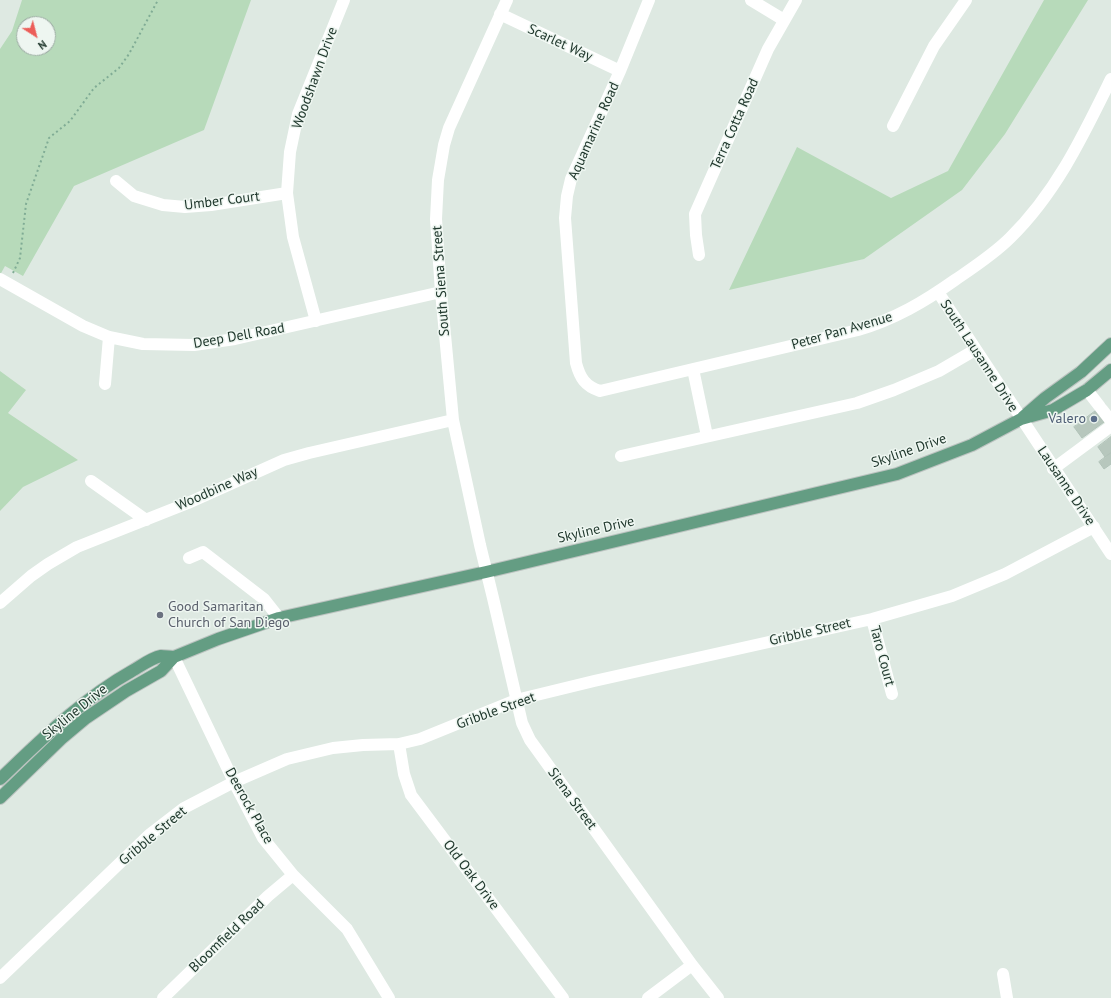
<!DOCTYPE html>
<style>
body{margin:0}
#map{position:relative;width:1111px;height:998px;overflow:hidden;background:#dee9e2;font-family:"PT Sans",sans-serif}
canvas{display:block}
.north{position:absolute;left:16px;top:16px;width:40px;height:40px;box-sizing:border-box;background:#eef6f1;border:1px solid #9caaa3;border-radius:50%;rotate:144deg;font-size:11px;font-weight:700;line-height:16px;text-align:center;color:#20382d}
.north::after{content:'';display:block;margin:auto;width:14px;height:18px;background:#ec5e59;clip-path:polygon(50% 0,100% 100%,50% 72%,0 100%)}
</style>
<div id="map">
<canvas width="1111" height="998"></canvas>
<div class="north">N</div>
</div>
<script>
const ctx = document.querySelector('canvas').getContext('2d');
ctx.lineJoin = 'round';
function fill(path, color) { ctx.fillStyle = color; ctx.fill(path, 'evenodd'); }
function trace(path, color, width, dash) { ctx.strokeStyle = color; ctx.lineWidth = width; ctx.lineCap = dash ? 'butt' : 'round'; ctx.setLineDash(dash || []); ctx.stroke(path); }
function label(font, color, halo, rows, align = 'center') {
  ctx.font = font + ' "PT Sans",sans-serif'; ctx.lineWidth = 3; ctx.setLineDash([]); ctx.textBaseline = 'middle'; ctx.strokeStyle = halo; ctx.fillStyle = color; for (const [text, x, y, turn = 0] of rows) {
    ctx.save(); ctx.translate(x, y); ctx.rotate((+turn || 0) * Math.PI / 180); ctx.textAlign = isNaN(turn) ? turn : align; if (halo) ctx.strokeText(text, 0, 0); ctx.fillText(text, 0, 0); ctx.restore();
  }
}
fill(new Path2D(`
 M22 0H251L204 130 74 186 23 276 5 266 0 275V49L12 31ZM24 24H48V48H24Z
 M1044 0H1088L1005 134 962 190 864 259 729 290 797 147 891 198 948 171Z
 M0 371 26 390 8 413 78 460 23 487 0 511Z`), '#b7daba');
const building = new Path2D(`
 M1105 404 1111 417 1082 438 1074 427Z
 M1111 437V453L1105 457 1098 447Z
 M1111 453V464L1104 469 1099 462Z`);
fill(building, '#b7c7bd');
trace(building, '#b1c2b8', 1);
const major = new Path2D(`
 M1023 417 1045 398 1081 372 1111 344
 M0 779C41 740 82 699 132 671 141 666 151 658 161 656 165 656 170 657 174 657
 M0 798 61 739 86 718 126 691 161 671 174 657 218 639 279 618 486 572 897 474 972 445 1021 419 1053 410 1087 390 1111 370`);
trace(major, '#bcc3c0', 14);
trace(new Path2D(`
 M13 273 20 258 26 204 49 138 70 121 94 88 119 68 129 54 158 0`), '#80ac95', 2, [2, 3]);
trace(new Path2D(`
 M507 0 449 128 444 145 438 180 436 219 441 292 453 420 480 545 493 598 522 723 530 740 692 965 718 998
 M649 0 620 71 571 179 567 196 565 218 576 363C580 378 585 386 600 391L858 330C895 319 924 302 955 280 974 267 994 254 1010 238 1056 193 1083 136 1111 79
 M751 0 784 20
 M500 14 620 71
 M893 126 934 46 966 0
 M116 181 134 196 163 205 185 207 211 205 287 193
 M699 255 696 235 695 214 768 49 796 0
 M0 279 83 326 109 337 143 344 194 345 235 339 441 292
 M938 292 1111 554
 M316 321 293 237 287 193 290 152 298 114 344 0
 M693 369 707 436
 M105 384 109 337
 M1087 390 1111 421
 M621 456 857 403 894 390 939 371 975 350
 M1053 469 1111 426
 M91 481 146 520
 M189 558 203 552 264 599 279 618
 M0 603 31 576 48 564 77 547 188 503 284 460 309 453 453 420
 M872 619 892 694
 M174 657 234 782 263 838 293 875 347 929 389 998
 M399 744 404 774 411 795 563 998
 M1003 974 1007 998
 M0 978 149 835 184 808 234 782 287 759 333 748 363 745 399 744 420 739 516 700 594 681 872 619 952 596 1005 574 1094 527
 M163 998 268 896 293 875
 M648 998 692 965`), '#fff', 12);
trace(major, '#649d83', 12);
for (const [x, y, r, color] of [
 [1094,419,4,"#5c6f8a"],
 [160,615,4,"#6b7280"]
]) { const dot = new Path2D(); dot.arc(x, y, r, 0, 2 * Math.PI); ctx.fillStyle = color; ctx.fill(dot); trace(dot, '#eef6f1', 1.5); }
label('14px', '#20382d', '#eef6f1', [
 ["Scarlet Way",560,43,25],
 ["Woodshawn Drive",315,78,-70],
 ["Terra Cotta Road",735,124,-66],
 ["Aquamarine Road",594,131,-66],
 ["Umber Court",222,201,-7],
 ["South Siena Street",441,281,-94],
 ["Peter Pan Avenue",842,331,-16],
 ["Deep Dell Road",239,336,-10],
 ["South Lausanne Drive",979,356,57],
 ["Skyline Drive",909,451,-19],
 ["Lausanne Drive",1066,486,56],
 ["Woodbine Way",217,489,-24],
 ["Skyline Drive",596,530,-13],
 ["Gribble Street",810,632,-13],
 ["Taro Court",882,656,75],
 ["Gribble Street",496,711,-20],
 ["Skyline Drive",75,712,-39],
 ["Siena Street",572,799,54],
 ["Deerock Place",249,806,61],
 ["Gribble Street",153,836,-40],
 ["Old Oak Drive",471,875,53],
 ["Bloomfield Road",227,936,-44]
]);
label('14px', '#4e5e75', '#eef6f1', [
 ["Valero",1086,419]
], 'right');
label('14px', '#5b616d', '#eef6f1', [
 ["Good Samaritan",168,607],
 ["Church of San Diego",168,623]
], 'left');
</script>
